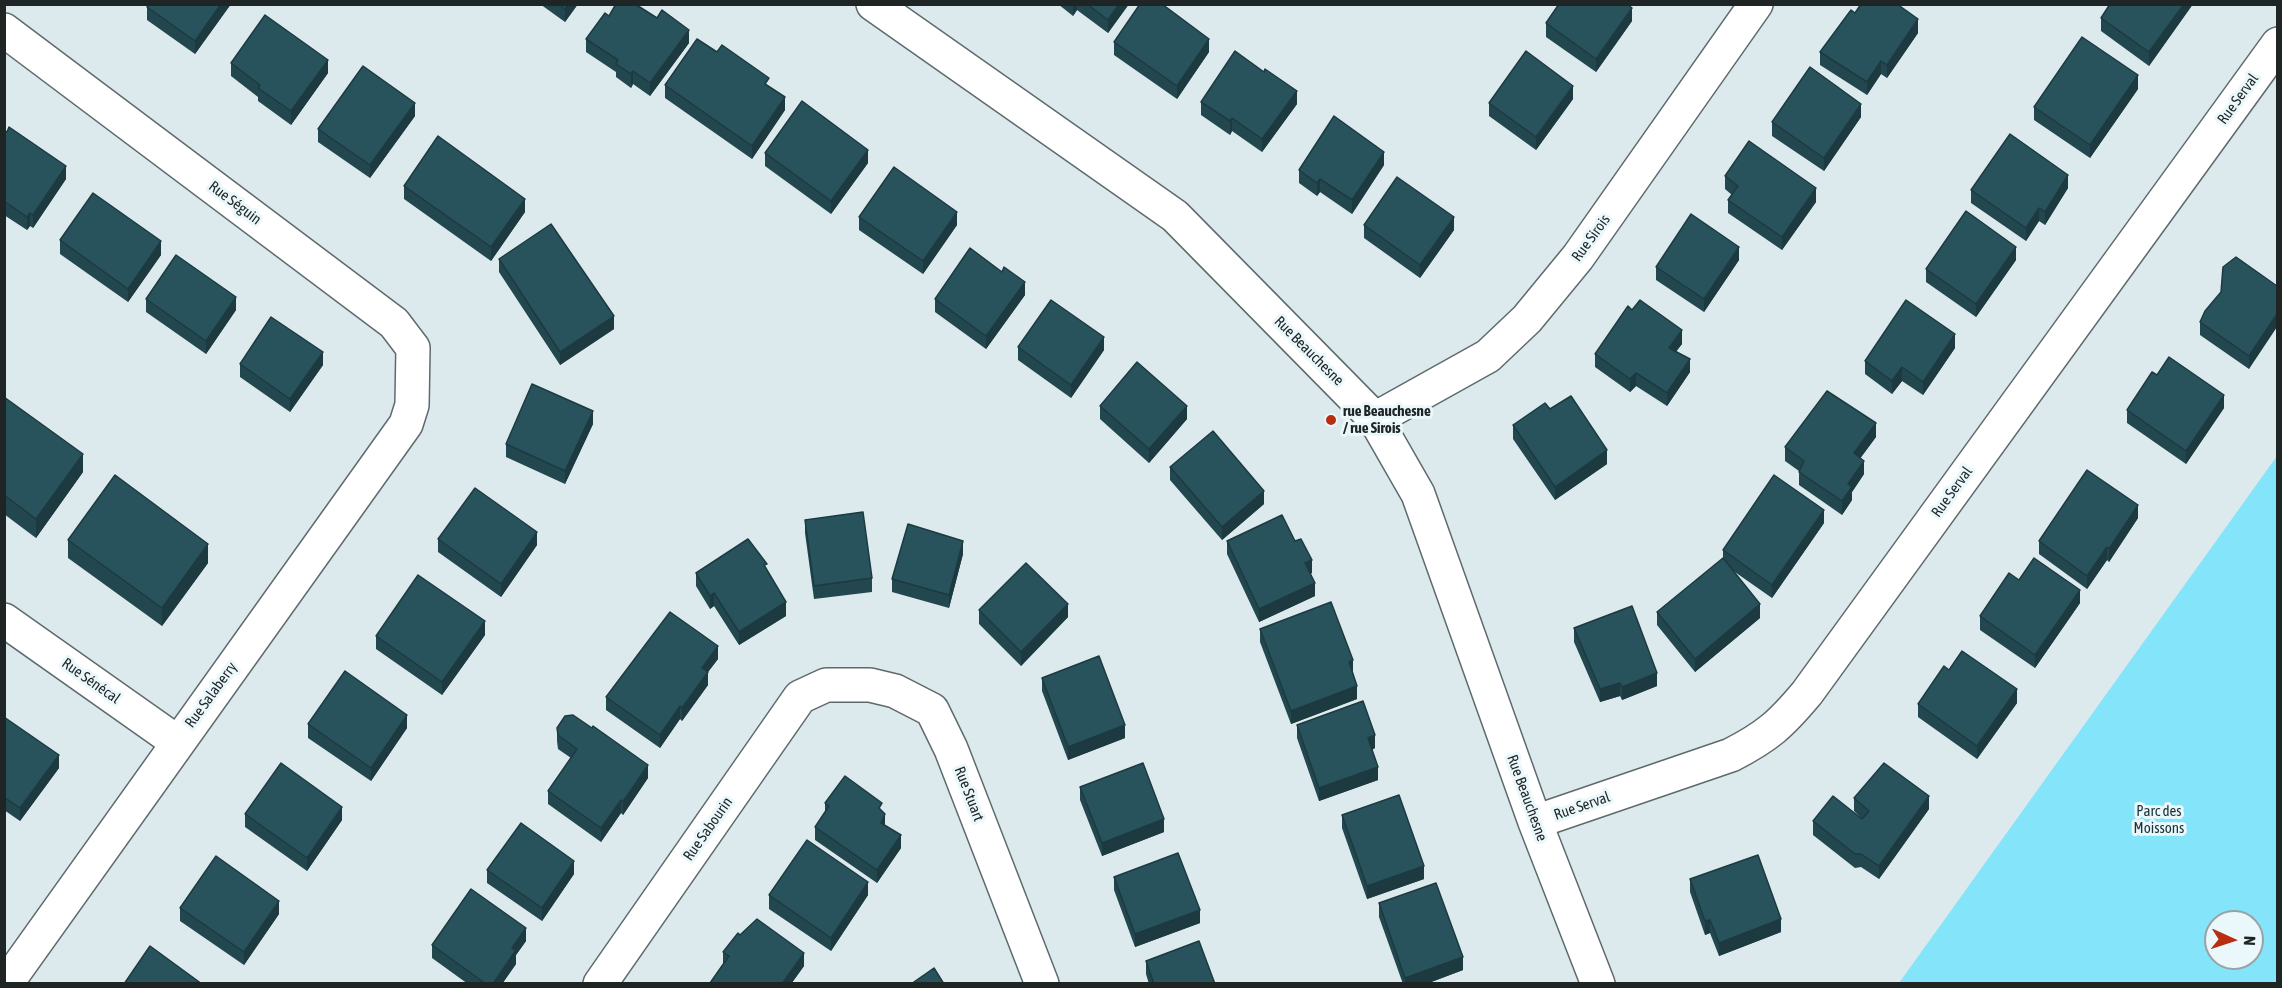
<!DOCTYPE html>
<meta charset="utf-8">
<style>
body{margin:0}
#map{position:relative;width:2282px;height:988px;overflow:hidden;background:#dceaed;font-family:"Asap Condensed",sans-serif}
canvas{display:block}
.frame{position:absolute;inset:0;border:6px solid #1f2425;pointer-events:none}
.north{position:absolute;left:2204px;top:910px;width:60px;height:60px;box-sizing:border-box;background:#eaf7fb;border:2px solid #99a3a5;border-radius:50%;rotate:93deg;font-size:16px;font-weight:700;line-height:24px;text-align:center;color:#1f2425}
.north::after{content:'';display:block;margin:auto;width:21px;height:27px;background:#b92e10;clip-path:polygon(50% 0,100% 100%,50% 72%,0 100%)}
</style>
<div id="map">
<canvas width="2282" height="988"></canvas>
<div class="frame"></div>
<div class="north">N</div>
</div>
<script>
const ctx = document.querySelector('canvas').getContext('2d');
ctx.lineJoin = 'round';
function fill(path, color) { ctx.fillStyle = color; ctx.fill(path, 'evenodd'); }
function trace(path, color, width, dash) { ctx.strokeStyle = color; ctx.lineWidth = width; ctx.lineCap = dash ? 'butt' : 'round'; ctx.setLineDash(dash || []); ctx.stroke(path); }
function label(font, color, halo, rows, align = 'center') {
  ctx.font = font + ' "Asap Condensed",sans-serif'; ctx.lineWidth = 6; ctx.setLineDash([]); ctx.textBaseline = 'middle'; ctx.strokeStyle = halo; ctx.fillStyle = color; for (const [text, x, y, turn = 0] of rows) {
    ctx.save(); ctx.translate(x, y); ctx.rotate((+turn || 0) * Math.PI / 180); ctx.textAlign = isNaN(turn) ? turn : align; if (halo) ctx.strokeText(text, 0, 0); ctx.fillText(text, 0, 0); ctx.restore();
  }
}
fill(new Path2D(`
 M2277 456V983H1899ZM2216 922H2252V958H2216Z`), '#84e4f9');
const minor = new Path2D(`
 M873 4 1175 216 1375 419 1418 494 1535 822 1598 984
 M4 30 394 323 413 348 412 405 406 424 6 984
 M1375 419 1488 356 1527 319 1578 257 1756 4
 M4 620 177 742
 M1535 822 1731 755C1768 736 1781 724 1807 693L2278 44
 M600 984 800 697 826 685H870L895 691 932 710 951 749 1042 984`);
trace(minor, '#5e6a6d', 36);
trace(minor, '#fff', 33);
fill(new Path2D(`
 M231 4 195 54 147 20V7Z
 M540 4H578L565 22Z
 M1058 4H1129L1108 33 1077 10 1073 16Z
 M2193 4 2149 66 2101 31V18Z
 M1855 13 1918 33 1887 78 1881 74 1867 95 1820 65V52Z
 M609 16 689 43 650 96 633 84 631 88 616 77V72L586 52V39Z
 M1632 21 1596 72 1546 37V23Z
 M1114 42 1209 52 1177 99 1114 55Z
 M231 63 328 73 291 125 258 101V97L231 76Z
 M665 85 769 86 785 110 752 159 665 98Z
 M2138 89 2090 158 2034 120V107Z
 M1573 99 1536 150 1489 116V103Z
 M1201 102 1297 104 1262 152 1232 131 1230 135 1201 115Z
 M415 116 370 178 318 142V129Z
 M1861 117 1824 171 1772 136V122Z
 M4 130 66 179 33 228 30 226 27 230 4 215Z
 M765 153 868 163 831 214 765 166Z
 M1384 165 1352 214 1320 192 1317 196 1299 183V170Z
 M1725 176 1816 202 1782 250 1728 213V200L1732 195 1725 189Z
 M404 186 525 212 491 261 404 199Z
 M2068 188 2045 225 2039 221 2026 241 1971 203V190Z
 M859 217 957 225 923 274 859 230Z
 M1364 225 1454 230 1420 278 1364 238Z
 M60 240 161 255 128 302 60 254Z
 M499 259 614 329 560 365 499 272Z
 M1739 260 1704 312 1656 280V267Z
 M2016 260 1976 317 1926 282V269Z
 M1002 272 1025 295 986 349 935 312V299Z
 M2277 286 2249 369 2200 335V322Z
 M146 299 236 310 206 354 146 312Z
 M1632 310 1682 344 1676 351 1690 372 1667 406 1636 386 1630 392 1595 367V354Z
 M1018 347 1104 350 1071 398 1018 360Z
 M1955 348 1923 395 1902 381 1892 394 1865 374V361Z
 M240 364 323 365 290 412 240 377Z
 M4 397 83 472 36 538 4 514Z
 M1100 406 1187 419 1149 463 1100 419Z
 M2224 408 2186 464 2127 423V410Z
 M1550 409 1607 464 1555 500 1513 439V425Z
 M593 424 565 484 506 457V444Z
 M1876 437 1860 458 1864 474 1852 492V500L1842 515 1799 485V471L1785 461V447Z
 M1170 467 1264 504 1222 540 1170 480Z
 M2138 518 2109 562 2107 560 2087 589 2039 554V541Z
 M805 520 872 578V592L814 599 805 533Z
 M1824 523 1772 598 1732 570 1760 618 1695 672 1657 625V612L1723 559V550Z
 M438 539 537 545 501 597 438 552Z
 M68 540 208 563 162 626 68 558Z
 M1227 541 1312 573 1310 574 1315 596 1259 622 1227 554Z
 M963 554 949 608 892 592V579Z
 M767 570 786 616 739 645 714 606 710 609 696 586V573Z
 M2019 580 2080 603 2035 668 1980 630V616Z
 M979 610 1068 617 1021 666 979 624Z
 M1574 628 1657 686 1622 700 1620 696 1600 702 1574 642Z
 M1260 629 1353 673 1357 699 1291 724 1260 642Z
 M485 635 442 695 376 649V636Z
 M718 659 708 672V685L682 721 680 719 660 748 606 710V697Z
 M1949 670 2017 703 1977 759 1918 717V704Z
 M1042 678 1125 738 1068 760 1042 691Z
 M4 717 59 768 20 821 4 810Z
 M308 724 407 728 371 781 308 738Z
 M1297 725 1375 748 1372 750 1378 780 1319 801 1297 738Z
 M557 728 648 778 623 815 621 813 601 842 548 804V791L571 758 558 749 557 741Z
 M1080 787 1164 832 1102 856 1080 800Z
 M1854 798 1929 809 1879 879 1861 867 1855 868 1813 835V821L1862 819 1854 811Z
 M825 803 882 811 885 826 901 848 877 883 815 840V827L825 812Z
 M245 814 342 820 307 871 245 827Z
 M1342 815 1424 879 1367 899 1342 828Z
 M487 870 574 874 542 921 487 883Z
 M1114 877 1200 923 1135 947 1114 890Z
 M1690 879 1781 932 1719 956 1710 933 1705 935 1690 892Z
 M769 895H868L831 951 769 909Z
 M1379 903 1463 970 1426 984H1403L1379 917Z
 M180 908 279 914 244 965 180 921Z
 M740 935 804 966 791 984H710L723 964V952Z
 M526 941 516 955V964L502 984H468L432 958V945Z
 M1146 961 1215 984H1149L1146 974Z`), '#22474f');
fill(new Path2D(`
 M221 4H231L195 54V41Z
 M568 4H578L565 22V9Z
 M1073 4H1077V10L1073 16Z
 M1119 4H1129L1108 33V20Z
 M2184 4H2193L2149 66V52Z
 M1632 8V21L1596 72V59Z
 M1918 19V33L1887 78V65Z
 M689 30V43L650 96V83Z
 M1209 39V52L1177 99V86Z
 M328 60V73L291 125V111Z
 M1881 61V74L1867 95V82Z
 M633 71V84L631 88V74Z
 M2138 75V89L2090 158V145Z
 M1573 86V99L1536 150V137Z
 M1297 91V104L1262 152V139Z
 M785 97V110L752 159V146Z
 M415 103V116L370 178V165Z
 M1861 104V117L1824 171V158Z
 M1232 118V131L1230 135V121Z
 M868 150V163L831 214V201Z
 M1384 152V165L1352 214V200Z
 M66 166V179L33 228V215Z
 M2068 175V188L2045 225V212Z
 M1320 179V192L1317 196V183Z
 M1816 188V202L1782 250V237Z
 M525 199V212L491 261V247Z
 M2039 208V221L2026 241V228Z
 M957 212V225L923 274V261Z
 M30 213V226L27 230V217Z
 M1454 217V230L1420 278V265Z
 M161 241V255L128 302V289Z
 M1739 247V260L1704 312V299Z
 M2016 247V260L1976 317V304Z
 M1025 282V295L986 349V336Z
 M236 297V310L206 354V341Z
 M2277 314V327L2249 369V356Z
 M614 316V329L560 365V352Z
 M1682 330V344L1669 361V348Z
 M1955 334V348L1923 395V382Z
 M1104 337V350L1071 398V385Z
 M323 352V365L290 412V399Z
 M1690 359V372L1667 406V393Z
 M1902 367V381L1892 394V381Z
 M1636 373V386L1630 392V379Z
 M2224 395V408L2186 464V451Z
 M1187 406V419L1149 463V449Z
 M593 411V424L565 484V471Z
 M1876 423V437L1854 467V453Z
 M1607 450V464L1555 500V487Z
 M83 454V472L36 538V519Z
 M1864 461V474L1852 492V500L1842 515V501L1848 484Z
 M1264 491V504L1222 540V527Z
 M2138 505V518L2109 562V549Z
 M1824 510V523L1772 598V585Z
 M537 532V545L501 597V584Z
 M963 541V554L949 608V595Z
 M208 544V563L162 626V608Z
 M2107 547V560L2087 589V576Z
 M1312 560V573L1305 576V563Z
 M1315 583V596L1259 622V609Z
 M2080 590V603L2035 668V655Z
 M714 593V606L710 609V596Z
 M786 602V616L739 645V632Z
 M1068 604V617L1021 666V652Z
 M1760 604V618L1695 672V659Z
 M485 621V635L442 695V682Z
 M718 646V659L708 672V685L682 721V708L702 668Z
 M1353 660V673L1349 662Z
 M1657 673V686L1622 700V687Z
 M1620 683V696L1600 702V689Z
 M1357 686V699L1291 724V711Z
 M2017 689V703L1977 759V746Z
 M680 706V719L660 748V735Z
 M407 715V728L371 781V768Z
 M1125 725V738L1068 760V747Z
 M1375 735V748L1368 751V738Z
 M59 755V768L20 821V808Z
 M648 765V778L623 815V802Z
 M1378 767V780L1319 801V788Z
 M1929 796V809L1879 879V866Z
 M621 800V813L601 842V828Z
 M342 807V820L307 871V858Z
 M885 814V827L881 823Z
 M1164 819V832L1102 856V843Z
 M901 835V848L877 883V870Z
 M574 861V874L542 921V908Z
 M1424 866V879L1367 899V886Z
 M868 882V895L831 951V938Z
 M279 901V914L244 965V952Z
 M1200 910V923L1135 947V934Z
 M1781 919V932L1719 956V943Z
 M1710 920V933L1705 935V921Z
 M526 928V941L516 955V964L502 984H493L512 948Z
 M804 953V966L791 984H782Z
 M1463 957V970L1426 984H1405V978Z`), '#1c3a40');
const building = new Path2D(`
 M149 4H221L195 41 147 7Z
 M558 4H568L565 9Z
 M616 4H635L657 18 662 10 689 30 650 83 633 71 631 74 616 64 618 60 586 39 605 13 609 16Z
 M1087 4H1119L1108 20Z
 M1140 4H1162L1209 39 1177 86 1114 42Z
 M1559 4H1627L1632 8 1596 59 1546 23Z
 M1861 4H1897L1918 19 1887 65 1881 61 1867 82 1820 52 1851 10 1855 13Z
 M2110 4H2184L2149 52 2101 18Z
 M265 15 328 60 291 111 258 88 260 85 231 63Z
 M2082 37 2138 75 2090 145 2034 107Z
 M697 39 717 52 722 45 769 78 765 84 785 97 752 146 665 85Z
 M1235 51 1264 72 1265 69 1297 91 1262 139 1232 118 1230 121 1201 102Z
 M1526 51 1573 86 1536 137 1489 103Z
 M363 66 415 103 370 165 318 129Z
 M1810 67 1861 104 1824 158 1772 122Z
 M802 101 868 150 831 201 765 153Z
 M1334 116 1384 152 1352 200 1320 179 1317 183 1299 170Z
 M9 127 66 166 33 215 30 213 27 217 4 201V130L7 132Z
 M2010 134 2068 175 2045 212 2039 208 2026 228 1971 190Z
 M438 136 525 199 491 247 404 186Z
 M1749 141 1816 188 1782 237 1728 200 1738 186 1725 176Z
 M894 167 957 212 923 261 859 217Z
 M1397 177 1454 217 1420 265 1364 225Z
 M93 193 161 241 128 289 60 240Z
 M1966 211 2016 247 1976 304 1926 269Z
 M1691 214 1739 247 1704 299 1656 267Z
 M551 224 614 316 560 352 499 259Z
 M970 248 1002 272 1004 267 1025 282 986 336 935 299Z
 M176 255 236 297 206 341 146 299Z
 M2236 257 2277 286V314L2249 356 2200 322 2205 311 2221 292 2223 267Z
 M1051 300 1104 337 1071 385 1018 347Z
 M1640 300 1682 330 1669 348 1690 359 1667 393 1636 373 1630 379 1595 354 1628 306 1632 310Z
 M1906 300 1955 334 1923 382 1902 367 1892 381 1865 361Z
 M271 317 323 352 290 399 240 364Z
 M2169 357 2224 395 2186 451 2127 410 2152 372 2157 375Z
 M1137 362 1187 406 1149 449 1100 406Z
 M532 384 593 411 565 471 506 444Z
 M1827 391 1876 423 1854 453 1864 461 1848 484 1852 487 1842 501 1799 472 1804 461 1785 447Z
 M1571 396 1607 450 1555 487 1513 425 1545 403 1550 409Z
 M4 397 83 454 36 519 4 495Z
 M1213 431 1264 491 1222 527 1170 467Z
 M2087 470 2138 505 2109 549 2107 547 2087 576 2039 541Z
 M115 475 208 544 162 608 68 540Z
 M1774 475 1824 510 1772 585 1723 550Z
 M475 488 537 532 501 584 438 539Z
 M863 512 872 578 814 586 805 520Z
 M1282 515 1295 541 1301 539 1312 560 1305 563 1315 583 1259 609 1227 541Z
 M908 524 963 541 949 595 892 579Z
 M748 539 767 564 764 565 786 602 739 632 714 593 710 596 696 573Z
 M1723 558 1760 604 1695 659 1657 612Z
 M2034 558 2080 590 2035 655 1980 616 2009 573 2019 580Z
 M1026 563 1068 604 1021 652 979 610Z
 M418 575 485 621 442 682 376 636Z
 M1331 602 1353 660 1349 662 1357 686 1291 711 1260 629Z
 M1632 606 1657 673 1622 687 1620 683 1600 689 1574 628Z
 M670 612 718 646 702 668 708 672 682 708 680 706 660 735 606 697Z
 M1962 651 2017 689 1977 746 1918 704 1944 666 1949 670Z
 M1099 656 1125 725 1068 747 1042 678Z
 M345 671 407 715 371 768 308 724Z
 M1363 701 1375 735 1368 738 1378 767 1319 788 1297 725Z
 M573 715 592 728 593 726 648 765 623 802 621 800 601 828 548 791 577 749 558 735 557 728 565 716Z
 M4 717 59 755 20 808 4 797Z
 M281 763 342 807 307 858 245 814Z
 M1143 763 1164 819 1102 843 1080 787Z
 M1884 763 1929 796 1879 866 1861 854H1855L1813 821 1833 796 1862 819 1869 811 1854 798Z
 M845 776 882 803 879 808 885 814 881 823 901 835 877 870 815 827 829 806 825 803Z
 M1399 795 1424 866 1367 886 1342 815Z
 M521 823 574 861 542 908 487 870Z
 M807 840 868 882 831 938 769 895Z
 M1178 853 1200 910 1135 934 1114 877Z
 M1758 855 1781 919 1719 943 1710 920 1705 921 1690 879Z
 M216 856 279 901 244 952 180 908Z
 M1436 883 1463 957 1405 978 1379 903Z
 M471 889 526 928 512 948 516 950 493 984H486L432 945Z
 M757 919 804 953 782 984H711L710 983 729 956 723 952 738 933 740 935Z
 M1199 941 1215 984H1154L1146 961Z
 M150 946 202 984H124Z
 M934 968 944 984H911Z`);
fill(building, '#28535c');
trace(building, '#1c3a40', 1.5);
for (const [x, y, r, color] of [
 [1331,420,6,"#b92e10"]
]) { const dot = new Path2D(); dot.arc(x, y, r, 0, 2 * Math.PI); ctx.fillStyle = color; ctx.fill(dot); trace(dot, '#eaf7fb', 2); }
label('15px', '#1f2425', '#eaf7fb', [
 ["Rue Serval",2238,99,-54],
 ["Rue Séguin",235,203,37],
 ["Rue Sirois",1591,238,-54],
 ["Rue Beauchesne",1309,351,45],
 ["Rue Serval",1952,492,-54],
 ["Rue Sénécal",91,681,35],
 ["Rue Salaberry",211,695,-54],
 ["Rue Stuart",969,794,69],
 ["Rue Beauchesne",1527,798,70],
 ["Rue Serval",1582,806,-19],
 ["Rue Sabourin",708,829,-55]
]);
label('bold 15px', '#1f2425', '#eaf7fb', [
 ["rue Beauchesne",1343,411],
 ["/ rue Sirois",1343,428]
], 'left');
label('15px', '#1b3338', '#eaf7fb', [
 ["Parc des",2159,811],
 ["Moissons",2159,828]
]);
</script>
